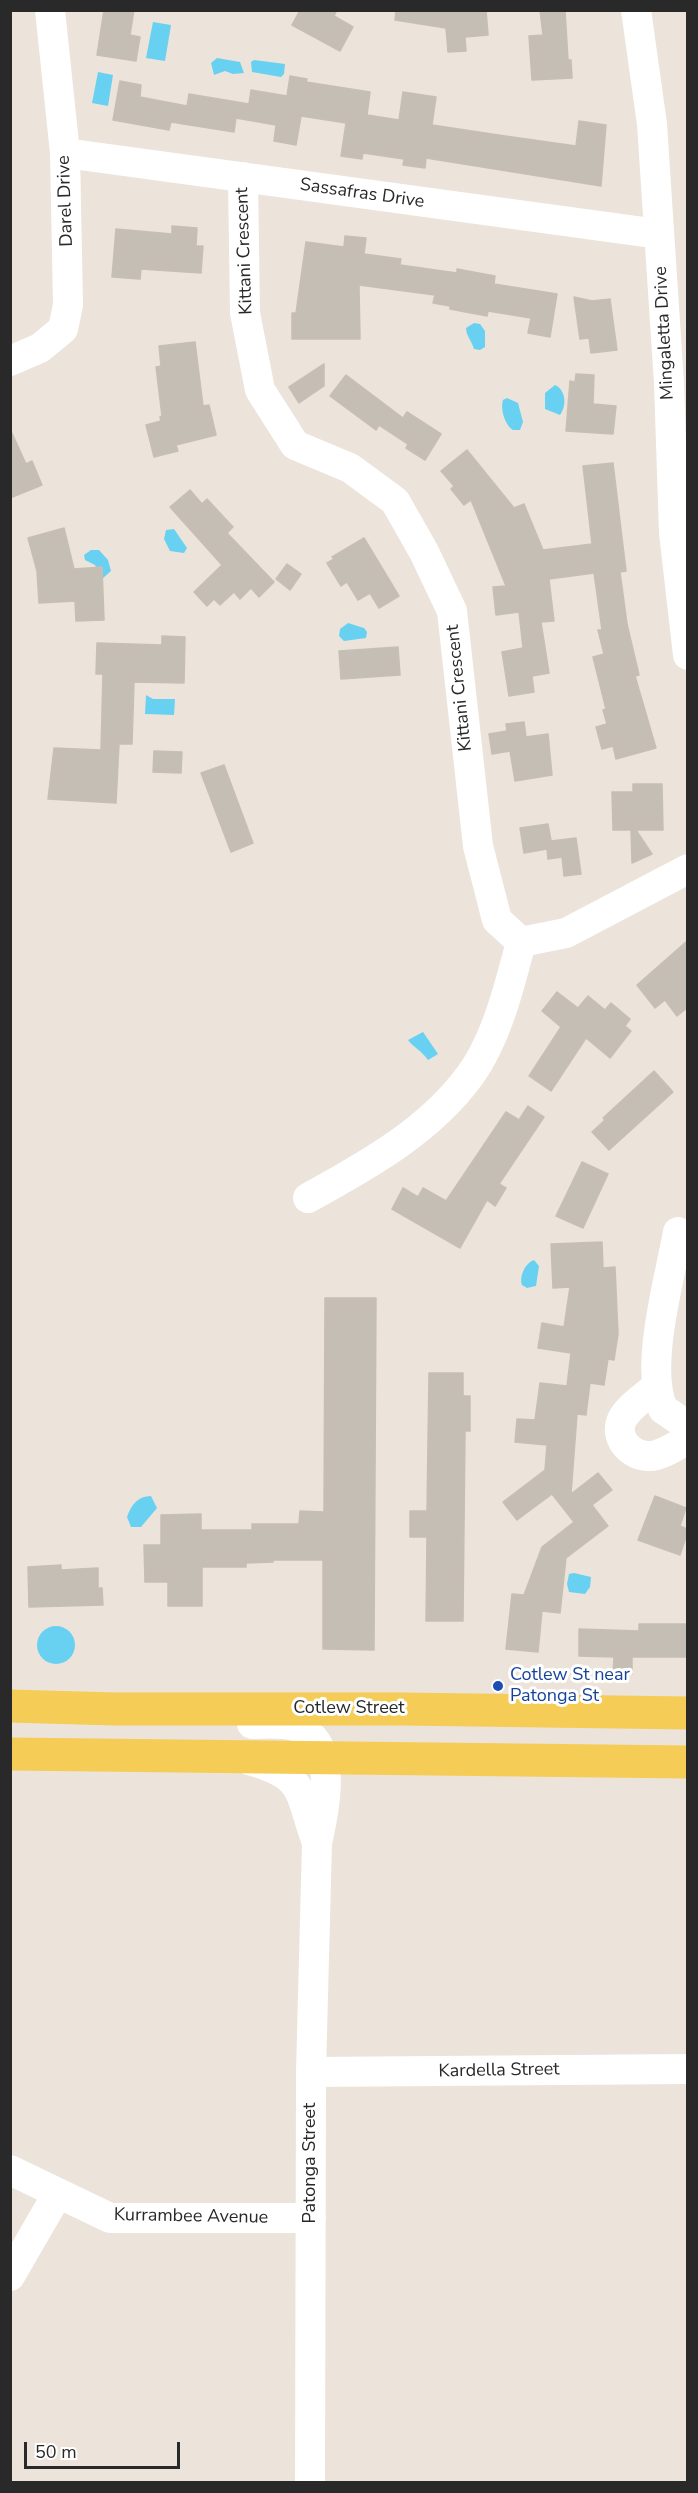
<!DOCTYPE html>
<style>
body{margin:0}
#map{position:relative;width:698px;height:2493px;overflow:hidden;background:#ece3da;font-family:"Nunito Sans",sans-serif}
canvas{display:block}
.frame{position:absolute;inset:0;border:12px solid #292929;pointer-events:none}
.scale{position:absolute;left:24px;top:2442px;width:156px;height:27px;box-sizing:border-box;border:3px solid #292929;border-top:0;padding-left:8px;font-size:18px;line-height:21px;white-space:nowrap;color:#292929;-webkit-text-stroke:4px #fff;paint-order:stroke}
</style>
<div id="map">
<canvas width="698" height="2493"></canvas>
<div class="frame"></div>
<div class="scale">50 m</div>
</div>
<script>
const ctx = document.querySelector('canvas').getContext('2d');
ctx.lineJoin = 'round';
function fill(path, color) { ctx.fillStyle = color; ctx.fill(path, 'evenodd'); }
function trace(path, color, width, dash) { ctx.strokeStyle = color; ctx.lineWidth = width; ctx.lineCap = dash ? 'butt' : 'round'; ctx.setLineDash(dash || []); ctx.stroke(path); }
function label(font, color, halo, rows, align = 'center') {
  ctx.font = font + ' "Nunito Sans",sans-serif'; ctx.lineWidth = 6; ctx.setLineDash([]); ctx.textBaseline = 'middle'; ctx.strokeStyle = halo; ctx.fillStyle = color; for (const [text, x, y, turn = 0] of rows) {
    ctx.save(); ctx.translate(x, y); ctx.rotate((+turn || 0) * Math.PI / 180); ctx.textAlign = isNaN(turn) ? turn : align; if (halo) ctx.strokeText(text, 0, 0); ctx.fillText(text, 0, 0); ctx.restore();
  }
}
fill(new Path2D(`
 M153 22 171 25 165 61 146 58Z
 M217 58 240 62 244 73 233 74 225 71 214 75 211 63Z
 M254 60 285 64 284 74 281 77 252 72 251 62Z
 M98 72 113 75 108 106 92 103Z
 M474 323 480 324 485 331V347L480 350 474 349C472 341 466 336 466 328Z
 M555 385C566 390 567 406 560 415L545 409V393Z
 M507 398 518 403 523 422 520 430H513C505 425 500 409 503 400Z
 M174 529 187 548 184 553 170 551 164 539 166 530Z
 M91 550H99L108 560 111 571 102 579 95 565 85 560 84 555Z
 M348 623 364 628 367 632 366 638 344 641 339 636 340 629Z
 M146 695 153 699H175L174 715 145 714Z
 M423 1032 438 1054 428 1060C421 1050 413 1047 408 1040Z
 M534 1260 539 1266 536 1286 527 1288 522 1285C519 1277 525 1263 534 1260Z
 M151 1496 157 1508 141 1527H131L127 1517C131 1505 138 1496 151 1496Z
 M574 1573 591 1577 590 1587 585 1594 569 1592 567 1584 569 1574Z
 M37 1645a19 19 0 1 1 38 0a19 19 0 1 1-38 0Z`), '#68d1f2');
const building = new Path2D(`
 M104 10H134L130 35 140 37 136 61 97 55Z
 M300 10H337L334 16 353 27 340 51 292 25Z
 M396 10H486L488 35 465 37 466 51 448 52 446 28 395 20Z
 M540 10H565L568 60H571L572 78 532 80 529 36 543 35Z
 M290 76 307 79 306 82 370 92 367 115 399 120 403 92 436 97 432 125 505 136 576 146 579 121 606 125 601 186 426 158 425 168 403 165 404 159 363 153 362 159 341 156 346 123 301 116 296 145 274 141 276 125 236 118 234 132 171 122 169 130 113 120 120 81 141 85 140 97 187 106 189 94 249 104 251 90 287 96Z
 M172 226 197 228 196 246H203L201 273 141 269 140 279 112 277 116 229 172 234Z
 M345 236 366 238 364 254 401 259 400 265 457 273V269L495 276 494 284 557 294 550 337 528 333 531 318 488 311 487 316 450 309V306L433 303 435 295 359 285 360 339H292V313H296L306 242 344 247Z
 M574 297 592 301 610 299 617 350 591 353 589 338 580 339Z
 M195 342 203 406 209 405 216 435 176 445 178 451 154 457 146 425 161 421 160 417 162 416 156 367 161 366 159 346Z
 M324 364V386L299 403 289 387Z
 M576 374 594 375 593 404 616 406 613 434 566 431 570 381 575 382Z
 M346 375 403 418 407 412 441 434 425 460 406 448 408 444 379 425 376 430 330 396Z
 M10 429 26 464 32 461 42 485 10 498Z
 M467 450 514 508 524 504 543 550 592 544 583 466 613 463 626 571 620 572 627 624 639 675 635 676 656 748 616 759 613 746 602 749 596 727 607 724 603 710 606 709 593 657 604 654 598 630H602L594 573 549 579 554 621 541 622 549 673 532 676 534 692 509 696 502 652 523 648 519 612 496 615 493 587 506 586 471 500 464 505 451 489 454 486 441 471Z
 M190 490 202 504 207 499 233 527 227 533 274 582 259 597 251 588 240 599 234 592 220 605 214 599 207 606 194 592 222 565 170 507Z
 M64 528 74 569 102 567 104 620 76 621 75 601 39 603 37 571 28 538Z
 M364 538 399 596 379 608 370 593 358 600 347 582 341 586 327 563 334 559 332 557Z
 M287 564 301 574 290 590 276 579Z
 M162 636 185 637 184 683 134 682 132 744H119L116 803 48 799 54 748 101 750 103 674H96L97 643 162 645Z
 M398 647 400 675 341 679 339 651Z
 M524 722 526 737 548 734 552 775 515 781 510 751 492 754 489 734 507 731 506 724Z
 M154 751 182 752 181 773 153 772Z
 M224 765 253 843 231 852 201 773Z
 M633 784H662L663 830H636L652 854 632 863 631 830H613L612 792H633Z
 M548 824 551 841 576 838 581 874 564 876 562 857 548 859 547 849 524 853 520 828Z
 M687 941V1008L677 1016 665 1000 655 1008 637 985Z
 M557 992 578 1008 588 996 605 1010 611 1003 630 1019 625 1026 631 1031 610 1058 586 1038 551 1091 529 1076 561 1027 542 1011Z
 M654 1071 673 1092 609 1150 592 1132 605 1120 603 1118Z
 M528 1106 544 1117 499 1184 506 1188 495 1206 487 1200 460 1248 392 1209 403 1188 418 1197 423 1188 446 1201 506 1112 519 1120Z
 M582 1162 608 1174 583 1228 556 1216Z
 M602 1242 603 1268 615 1267 618 1334 614 1360 608 1359 604 1385 590 1383 586 1415 577 1414 571 1494 598 1473 612 1490 592 1505 608 1526 566 1558 560 1613 542 1611 538 1652 506 1649 512 1594 524 1595 542 1547 574 1522 552 1494 517 1520 503 1502 545 1470 547 1445 515 1442 517 1419 535 1420 540 1383 567 1386 571 1353 538 1348 542 1323 564 1327 570 1287 553 1288 551 1244Z
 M325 1298H376L374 1650 323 1649V1560H273V1562L246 1563V1567H202V1606H168V1582H145L144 1545H161V1515L201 1514V1530H252V1524H299L300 1511 324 1512Z
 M429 1373H463V1396H470V1431H465L463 1621H426L427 1537H410V1511H427Z
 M655 1496 686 1508 680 1526 687 1529V1534L680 1555 638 1540Z
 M61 1565V1570L98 1568V1588H102L103 1605 29 1607 28 1567Z
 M639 1624H687V1657H632V1674H613L614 1657 579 1656V1629L639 1631Z`);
fill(building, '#c4beb5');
trace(building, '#c7bfb3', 1.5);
trace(new Path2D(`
 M636 10 652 124 669 383 674 533 688 655
 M65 153 659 234
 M243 177 245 313 260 390 295 445 350 468 395 501 424 552 452 611 478 846 497 920 521 942 566 933 688 869
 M10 361 40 348 63 329 68 305 65 153 50 10
 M308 1198C368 1165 431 1130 471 1074 497 1038 510 984 521 942
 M678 1232C670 1278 644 1367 663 1409L688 1426
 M657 1386C646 1396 626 1408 621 1422 615 1440 632 1456 649 1456 662 1456 677 1445 688 1439
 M252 1724C265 1724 281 1722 294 1726 340 1741 325 1808 317 1843L311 2072 310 2482
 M249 1760C306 1776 298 1790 316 1840
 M311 2072 688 2069
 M10 2170 110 2218H311
 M10 2276 58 2193`), '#fff', 30);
trace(new Path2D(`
 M10 1706 115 1709H403L688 1713
 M10 1754 688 1762`), '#f5cc55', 33);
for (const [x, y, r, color] of [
 [498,1686,6,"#1a4fb4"]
]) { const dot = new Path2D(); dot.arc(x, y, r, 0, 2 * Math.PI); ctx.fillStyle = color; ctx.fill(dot); trace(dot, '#fff', 2); }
label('18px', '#292929', '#fff', [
 ["Sassafras Drive",362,194,8],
 ["Darel Drive",66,201,-92],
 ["Kittani Crescent",245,251,-92],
 ["Mingaletta Drive",665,333,-93],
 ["Kittani Crescent",460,688,-96],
 ["Cotlew Street",349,1709],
 ["Kardella Street",499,2071,-1],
 ["Patonga Street",311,2163,-90],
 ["Kurrambee Avenue",191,2217,1]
]);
label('18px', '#164399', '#fff', [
 ["Cotlew St near",510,1676],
 ["Patonga St",510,1697]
], 'left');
</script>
